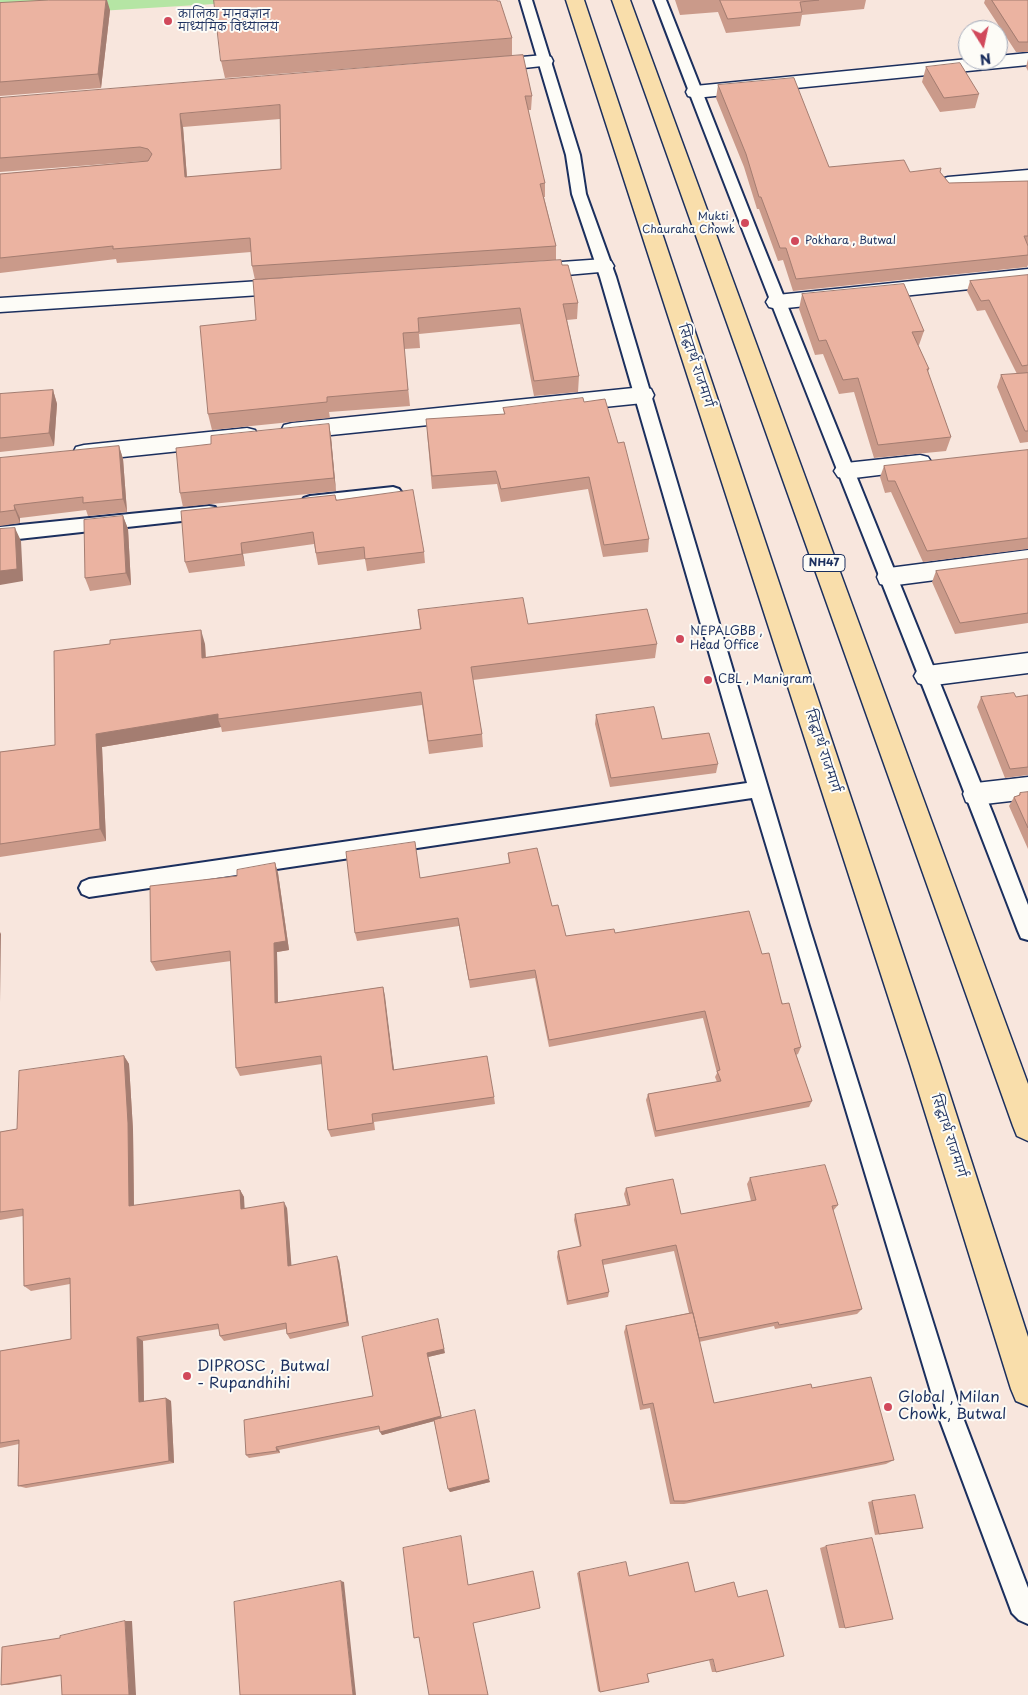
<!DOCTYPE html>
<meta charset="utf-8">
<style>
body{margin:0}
#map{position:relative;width:1028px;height:1695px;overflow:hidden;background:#f8e6dd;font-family:"Playpen Sans",sans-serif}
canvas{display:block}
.north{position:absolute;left:958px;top:20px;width:50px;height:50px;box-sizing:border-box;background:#fdfcf7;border:1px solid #a3aaba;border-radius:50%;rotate:170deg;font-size:14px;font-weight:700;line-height:20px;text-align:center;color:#1b2f5e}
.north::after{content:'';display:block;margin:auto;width:18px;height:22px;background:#d1495b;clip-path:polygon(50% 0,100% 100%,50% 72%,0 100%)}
</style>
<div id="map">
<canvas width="1028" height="1695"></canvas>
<div class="north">N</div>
</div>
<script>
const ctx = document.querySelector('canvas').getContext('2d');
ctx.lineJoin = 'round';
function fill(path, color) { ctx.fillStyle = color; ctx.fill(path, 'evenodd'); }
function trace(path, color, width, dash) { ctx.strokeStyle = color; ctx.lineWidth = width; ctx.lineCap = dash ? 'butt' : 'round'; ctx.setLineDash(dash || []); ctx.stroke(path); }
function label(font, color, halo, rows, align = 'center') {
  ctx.font = font + ' "Playpen Sans","Playpen Sans Deva",sans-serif'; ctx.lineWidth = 4; ctx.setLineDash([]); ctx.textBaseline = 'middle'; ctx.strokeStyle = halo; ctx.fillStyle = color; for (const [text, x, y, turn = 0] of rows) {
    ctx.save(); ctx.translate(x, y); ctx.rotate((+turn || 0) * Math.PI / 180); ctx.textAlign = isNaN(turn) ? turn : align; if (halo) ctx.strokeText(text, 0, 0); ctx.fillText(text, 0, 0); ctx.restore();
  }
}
fill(new Path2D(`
 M0 0H280L0 17Z`), '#b5e5a4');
const service = new Path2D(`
 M520 0H532L580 155 586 194 616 277 809 926 962 1415 1028 1588V1624L1019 1620 1012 1613 938 1415 752 798 89 897 82 894 79 888 82 882 89 879 747 783 600 277 572 194 566 155Z
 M654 0H666L758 233 993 814 1028 905V940L1021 938 1018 931C899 620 772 312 654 0Z
 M393 487 399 489 402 493 399 497 393 499 310 508 304 506 301 502 304 498 310 496Z
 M209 506 215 507 218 512 215 517 209 518 0 541V527Z`);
const minor = new Path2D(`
 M1028 53V65L695 98 688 96 686 92 688 88 695 86 968 59 998 60V56Z
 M544 55 551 57 553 61 551 65 488 72 481 70 479 66 481 62 488 60Z
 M1028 170V182L948 189 941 187 938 183 941 179 948 177Z
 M604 259 611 261 614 266 611 271 533 278 526 276 523 271 526 266 533 264Z
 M1028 269V283L777 309 769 307 766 302 769 297 777 295Z
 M291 279 298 281 302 286 298 291 291 293 0 312V298Z
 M643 387 651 389 654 395 651 401 643 403 292 439 284 437 281 431 284 425 292 423Z
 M247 428 255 430 258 436 255 442 247 444 84 461 76 459 73 453 76 447 84 445Z
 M920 455 928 457 932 463 928 469 846 479 838 477 834 471 838 465 846 463Z
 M1028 550V568L889 586 880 584 877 577 880 570 889 568Z
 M1028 653V673L927 686 918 683 914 676 918 669 927 666Z
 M1028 777V799L976 805 966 802 963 794 966 786 976 783Z`);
const trunk = new Path2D(`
 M566 0H584L940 1064 1028 1337V1406L1016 1401 1011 1389 910 1064Z
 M612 0H630L1028 1084V1141L1017 1136 1013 1126Z`);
trace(service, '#1b2f5e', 4);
trace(minor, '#1b2f5e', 3);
trace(trunk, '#1b2f5e', 3);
fill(service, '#fdfcf7');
fill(minor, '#fdfcf7');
fill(trunk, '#f9deab');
fill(new Path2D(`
 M675 0H866L864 9 802 15 800 26 726 33 718 12 680 15Z
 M985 0H1028V52H1016L984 3Z
 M0 3 110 10 101 88 0 96Z
 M512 38V56L225 78 221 61Z
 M1028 59V71L1026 67Z
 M926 67 979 94 975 108 940 112 922 82Z
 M718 85 829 167 910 172H940L949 183 1028 181V265L1027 267 793 291 783 260 778 261 759 209H757L744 167 716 98Z
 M532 96 531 110H528L545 183V197H544L556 246V260L255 280 252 266 251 252 117 263 116 259 0 273V174L144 161 0 172V98ZM280 119 281 169 187 177 183 127Z
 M562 265 578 303 577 319 567 320 579 376 578 392 534 396 520 324 419 334 420 348 404 349 410 406 329 412 330 418 212 430 208 414 256 320Z
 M1028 275V442L1020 443 997 387 1001 375 1017 374 985 310 977 311 967 291 970 281Z
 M802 294 924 331 919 345H918L929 369 928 372 951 437 946 451 874 458 854 392 839 394 823 354 815 355 799 309Z
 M53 390 57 404 54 446 0 452V394Z
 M584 402 618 443 649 539 648 552 603 557 588 489 501 502 497 484 432 489 427 432 504 414 503 408Z
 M329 424 331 437 336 491 183 507 180 493Z
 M119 446 123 459 127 512 88 516 86 510 20 518V523L0 526V458Z
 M1028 450V549L923 562 891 492 885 493 880 477 884 466Z
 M336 499 424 552 425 563 367 571 365 559 318 565 314 544 243 554 245 566 189 573 185 562Z
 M123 516 128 529 131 585 90 591 85 578Z
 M1028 559V623L955 634 932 582 936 571Z
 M418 610 528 624 657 644 655 658 473 680 482 734 483 747 429 754 422 705 222 732 221 727 102 747 106 841 0 857V752L55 745 205 644 206 657 420 629Z
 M1028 695V775L1005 778 977 707 981 697H1016Z
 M596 715 662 739 718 764 716 773 610 787 595 724Z
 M1028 792V849L1009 806 1014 797 1018 796 1020 793Z
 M508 853 552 906 566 936 615 933 762 954 801 1047 798 1054 796 1055 812 1101 809 1107 655 1137 646 1100 648 1094 717 1082 715 1077 717 1073 703 1018 549 1047 535 978 470 988 459 926 357 941 355 933 420 878 509 864Z
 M275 863 278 873 289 950 277 952 278 1002 383 987 394 1070 494 1097 495 1104 374 1122 375 1130 331 1137 328 1130 322 1064 240 1076 236 1068 231 961 156 971 151 962 237 876Z
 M124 1056 129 1064 133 1130 134 1206 240 1190 244 1197V1208H287L291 1266 339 1261 349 1326 290 1339 287 1334 286 1329 224 1341 220 1336 219 1329 143 1341 144 1401 166 1398 171 1401 174 1463 26 1488 18 1486 19 1444 0 1448V1351L71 1339 70 1284 31 1291 24 1286 23 1216 0 1220V1132L17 1129Z
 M750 1178 838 1205 833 1211 862 1309 857 1314 775 1329 774 1326 699 1342 714 1403 812 1388 894 1460 886 1464 684 1504H670L650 1408 640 1410 624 1332 626 1326 689 1313 674 1251 603 1265 609 1292 608 1297 567 1305 557 1257 558 1251 580 1247 574 1220 575 1214 627 1205 624 1194 626 1188 681 1214 751 1201 747 1184Z
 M362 1337 445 1353 428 1357 441 1418 490 1482 450 1492 434 1421 382 1435 380 1429 279 1450 280 1453 249 1458 246 1455 373 1396Z
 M872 1501 923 1528 875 1535 868 1502Z
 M826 1546 845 1628H839L820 1548Z
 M579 1572 629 1576 695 1592 716 1672H712L709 1660 647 1674 600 1692 598 1691 577 1573Z
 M132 1621 61 1676 9 1685H1L60 1638Z`), '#ca9a8a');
fill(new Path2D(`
 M106 0H107L110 10 101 88 98 74Z
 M180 114 183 127 188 191 185 177Z
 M53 390 57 404 54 446 49 433Z
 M329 424 331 437 336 491 334 478Z
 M119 446 123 459 127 512 123 499Z
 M14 505 20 518V523L15 510Z
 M123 516 128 529 131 585 126 573Z
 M15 528 21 541 23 581 0 585V571Z
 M241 543 243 554 245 566 242 554Z
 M201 630 205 644 206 671 202 658Z
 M218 714V719L221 727 102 747 106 841 100 829 96 734Z
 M275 863 278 873 289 950 277 952 278 1011 275 1003 274 943Z
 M0 932 1 934 0 1002Z
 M383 987 385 996 395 1078 393 1070Z
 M124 1056 129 1064 133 1130 134 1212 129 1206Z
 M240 1190 244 1197 245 1215 241 1209Z
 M284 1202 287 1208 292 1272 288 1266Z
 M337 1256 339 1261 349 1326 347 1322Z
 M438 1319 445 1353 428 1357 442 1419 382 1435 380 1432 427 1353Z
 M137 1337 143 1341 144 1406 139 1402Z
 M166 1398 171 1401 174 1463 169 1461Z
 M276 1447 279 1450 280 1453 277 1451Z
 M489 1479 490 1482 450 1492 448 1489Z
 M341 1581 344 1582 356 1695H353Z
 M125 1621H132L136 1695H129Z`), '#a47d71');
const building = new Path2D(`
 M49 0H106L98 74 0 82V3Z
 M214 0H497V1H500L512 38 221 61Z
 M720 0H819L800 2 802 12 728 19Z
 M992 0H1028V42H1019Z
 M523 55 532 96H525L545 183 540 184 556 246 252 266 250 238 113 249V246L0 258V174L148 161 152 154 148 149 140 147 0 158V98ZM280 105 281 169 185 177 180 114Z
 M960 63 979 94 944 98 926 67Z
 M794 78 829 167 904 160 910 172 941 168 940 172 949 183 1028 181V236H1024L1028 246V255L796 279 786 248H780L761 197H759L746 154 718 85Z
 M561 260 562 265H568L578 303 563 304 579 376 534 381 520 308 418 318 419 332 403 333 408 390 327 397V402L208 414 200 326 256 320 253 280Z
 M1028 275V365L1022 366 989 300 981 301 970 281Z
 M904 284 924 331 912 332 929 369H927L951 437 878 445 858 378 843 380 826 340 819 341 802 294Z
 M1028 373V431H1025L1001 375Z
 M53 390 49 433 0 438V394Z
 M583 398 584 402 605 399 618 443 624 442 649 539 604 545 589 477 501 489 496 471 432 476 426 419 505 414 503 408Z
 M329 424 334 478 180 493 176 448 211 444V436Z
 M119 446 123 499 83 503V497L14 505 15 510 0 512V458Z
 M1028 450V538L927 551 895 481H888L884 466Z
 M413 490 424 552 365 559 364 547 316 553 313 532 241 543 242 554 185 562 181 511 335 495 336 500Z
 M123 516 126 573 85 578 84 520Z
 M15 528 17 569 0 571V529Z
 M1028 559V613L960 623 936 571Z
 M523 598 528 624 647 609 657 644 471 667 482 734 428 741 421 692 218 719V714L96 734 100 829 0 844V752L55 745 54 651 110 644V640L201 630 202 658 421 629 418 610Z
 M1014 693 1016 697 1028 695V767L1010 769 981 697Z
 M654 707 662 739 709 733 718 764 611 778 596 715Z
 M1028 792V828L1014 797 1020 795V793Z
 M415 842 420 878 510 863 508 853 537 848 552 906 558 905 566 936 614 929 615 933 749 911 762 954 769 953 782 1004 789 1003 801 1047 794 1049 812 1101 656 1131 648 1094 721 1081 717 1071 720 1070 705 1011 549 1040 535 970 469 980 458 918 355 933 346 852Z
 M275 863 286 941 274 943 275 1003 383 987 393 1070 487 1056 494 1097 372 1114 373 1123 328 1130 321 1056 236 1068 230 951 151 962 150 886 237 876V870Z
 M124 1056 128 1123 129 1206 240 1190 241 1209 284 1202 288 1266 337 1256 347 1322 287 1334 286 1323 220 1336 218 1324 137 1337 139 1402 166 1398 169 1461 18 1486 19 1440 0 1443V1351L71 1339 70 1278 24 1286 23 1209 0 1212V1132L17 1129 19 1071Z
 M825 1165 838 1205 832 1206 862 1309 779 1325 778 1322 699 1338 676 1245 602 1260 609 1292 568 1301 558 1251 581 1246 575 1214 630 1205 626 1188 673 1179 681 1214 756 1200 750 1178Z
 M693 1313 714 1403 811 1384 812 1388 871 1377 894 1460 687 1501H674L653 1403 643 1405 626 1326Z
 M438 1319 444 1349 427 1353 441 1416 380 1432 379 1426 276 1447 277 1451 246 1455 244 1420 373 1396 362 1337Z
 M475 1410 489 1479 448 1489 434 1420Z
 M915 1495 923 1528 879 1534 872 1501Z
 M461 1536 468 1585 533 1571 540 1608 473 1623 488 1695H429L419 1637 414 1638 403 1548Z
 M872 1538 893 1619 845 1628 826 1546Z
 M626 1562 629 1576 688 1562 695 1592 734 1582 738 1597 767 1590 784 1656 716 1672 713 1659 647 1674 649 1682 600 1692 579 1572Z
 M341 1581 353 1695H240L234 1602Z
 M125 1621 129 1695H62L61 1675 1 1685 2 1647 60 1638V1636Z`);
fill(building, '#ebb3a1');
trace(building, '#a47d71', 1);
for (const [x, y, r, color] of [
 [168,21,5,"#d1495b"],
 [745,223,5,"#d1495b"],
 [795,241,5,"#d1495b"],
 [680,639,5,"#d1495b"],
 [708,680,5,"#d1495b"],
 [187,1376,5,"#d1495b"],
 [888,1407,5,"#d1495b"]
]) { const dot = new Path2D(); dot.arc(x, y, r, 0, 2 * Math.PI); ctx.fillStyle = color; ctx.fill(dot); trace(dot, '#fdfcf7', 2); }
label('11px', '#1b2f5e', '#fdfcf7', [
 ["कालिका मानवज्ञान",178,15],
 ["माध्यमिक विध्यालय",178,28],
 ["Mukti ,",735,217,"right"],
 ["Chauraha Chowk",735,230,"right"],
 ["Pokhara , Butwal",805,241]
], 'left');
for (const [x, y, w] of [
 [824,563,42]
]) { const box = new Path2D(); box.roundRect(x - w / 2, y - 8.5, w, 17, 4); ctx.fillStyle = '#fdfcf7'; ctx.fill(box); trace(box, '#1b2f5e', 1); }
label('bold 11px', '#1b2f5e', null, [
 ["NH47",824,563]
]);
label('12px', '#1b2f5e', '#fdfcf7', [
 ["सिद्धार्थ राजमार्ग",695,366,72],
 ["सिद्धार्थ राजमार्ग",822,751,72],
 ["सिद्धार्थ राजमार्ग",948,1136,72]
]);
label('12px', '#1b2f5e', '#fdfcf7', [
 ["NEPALGBB ,",690,632],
 ["Head Office",690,646],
 ["CBL , Manigram",718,680]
], 'left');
label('15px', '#1b2f5e', '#fdfcf7', [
 ["DIPROSC , Butwal",197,1367],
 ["- Rupandhihi",197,1384],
 ["Global , Milan",898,1398],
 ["Chowk, Butwal",898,1415]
], 'left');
</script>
